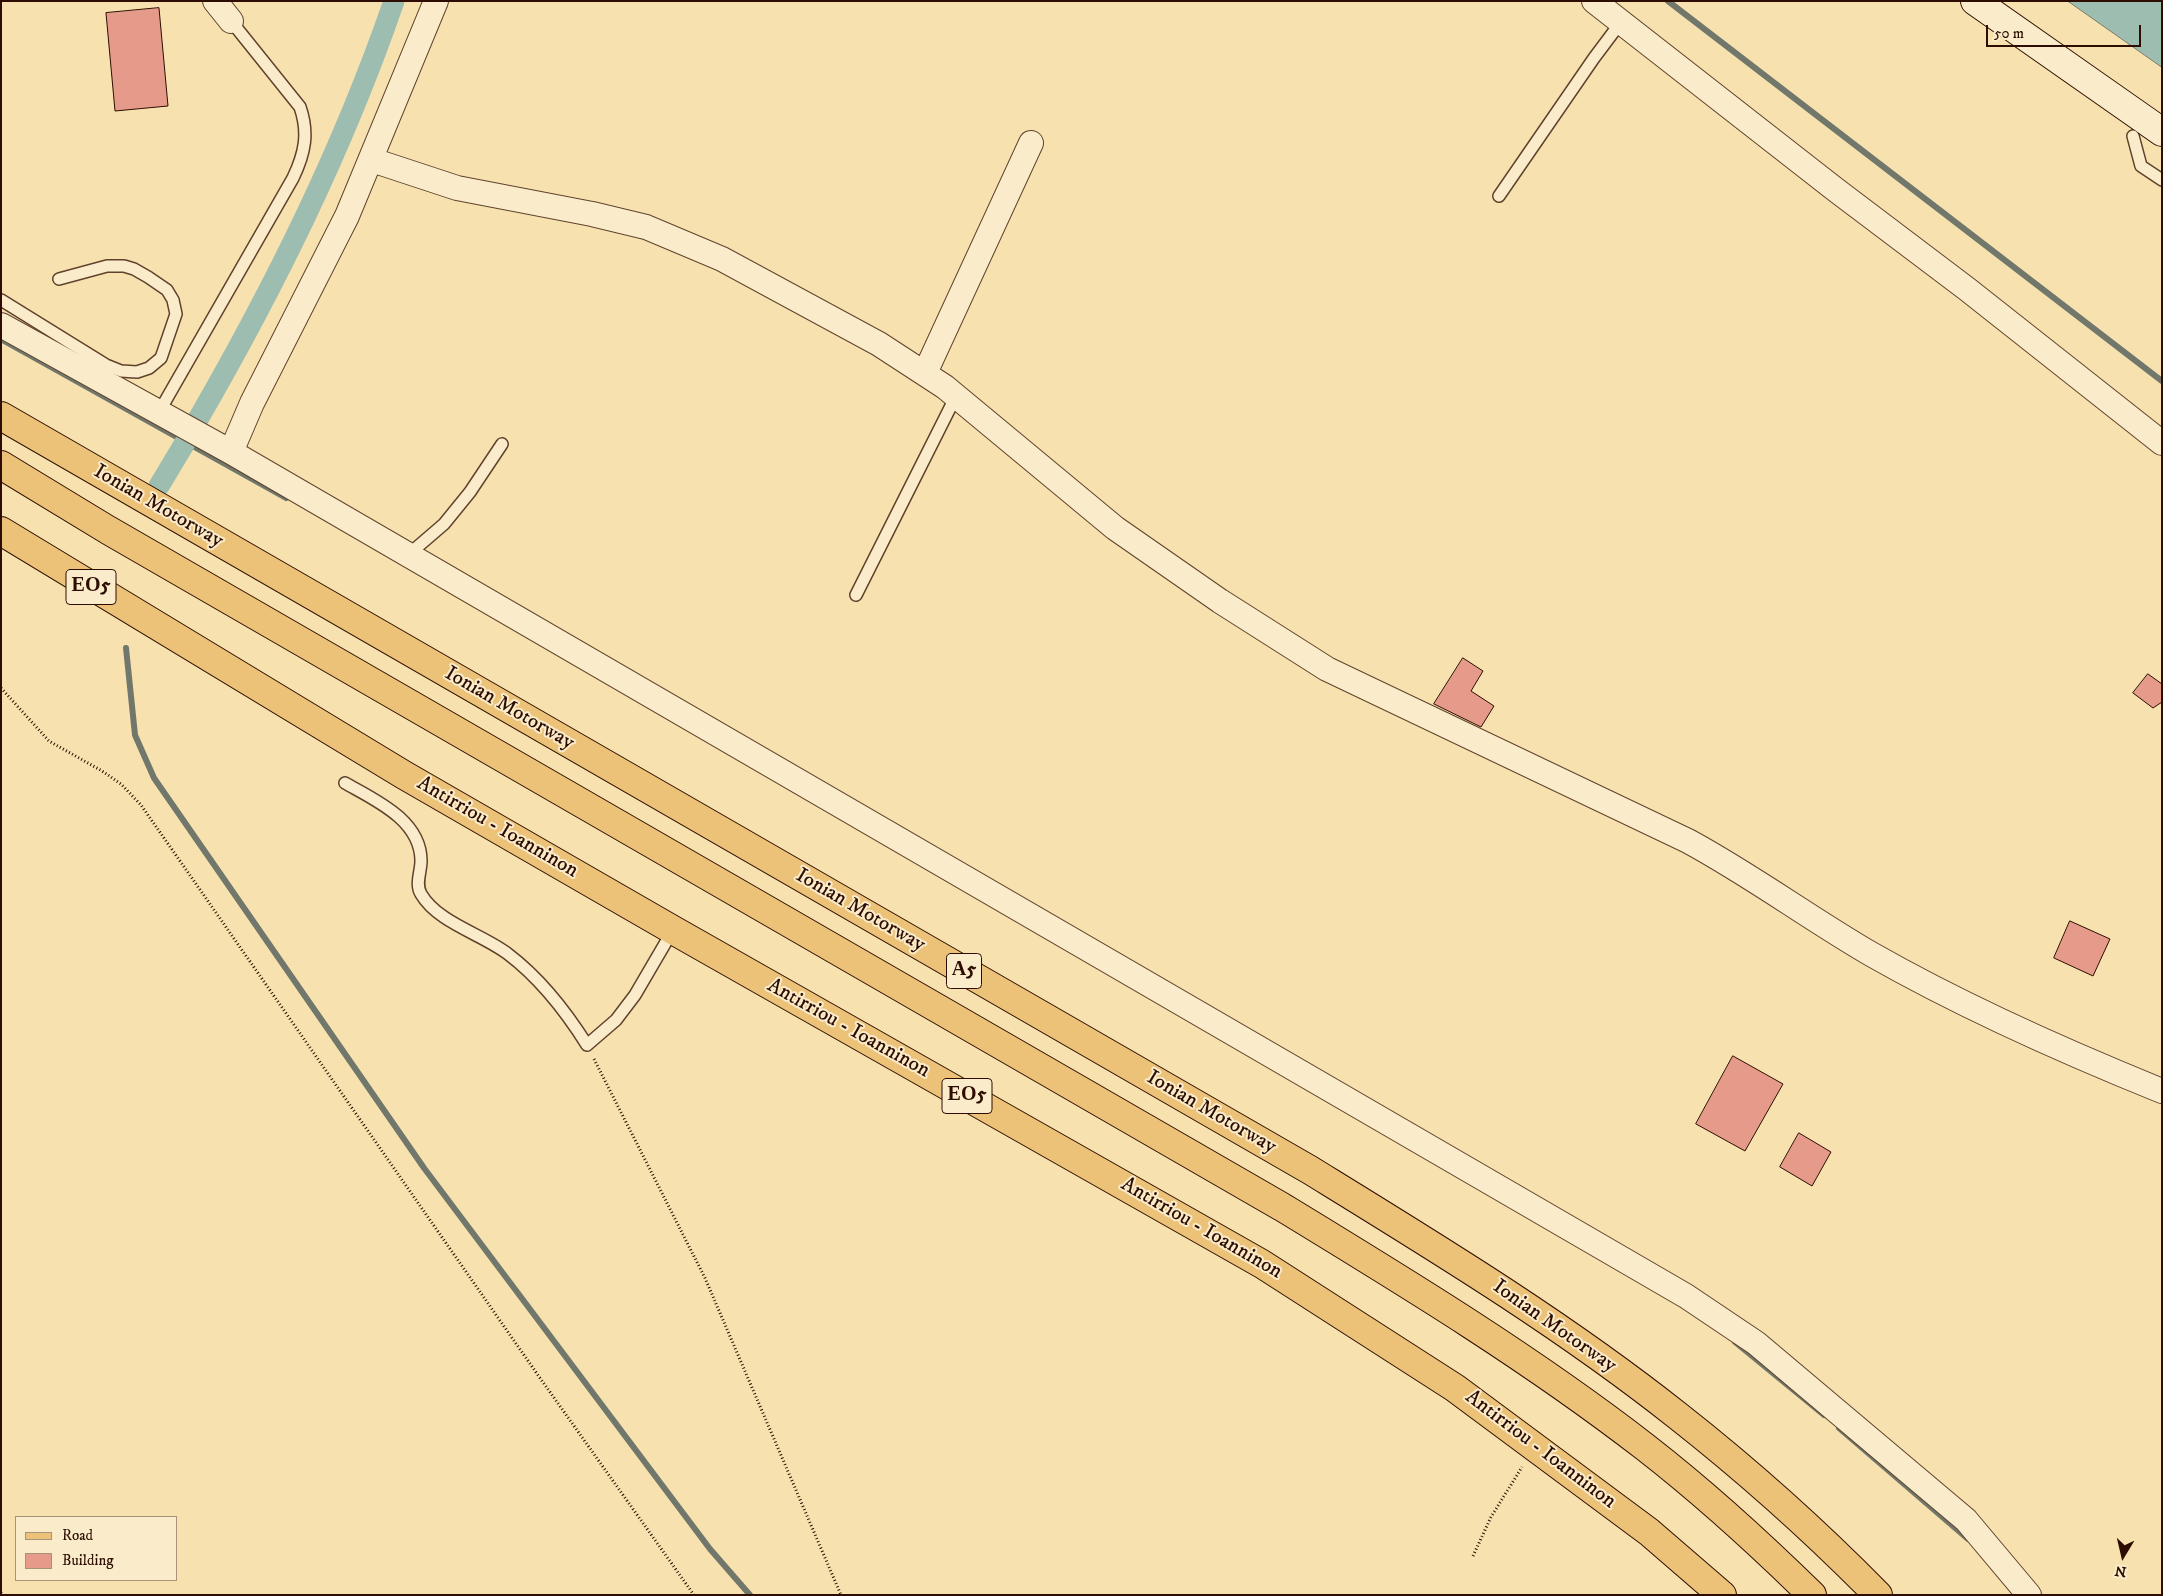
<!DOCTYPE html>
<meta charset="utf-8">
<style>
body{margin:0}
#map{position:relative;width:2163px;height:1596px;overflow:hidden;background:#f7e2af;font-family:"IM FELL DW Pica",serif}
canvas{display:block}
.frame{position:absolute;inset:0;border:2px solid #2d0d01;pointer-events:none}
.legend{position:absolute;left:15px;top:1516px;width:162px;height:65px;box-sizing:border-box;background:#faeccb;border:1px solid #a8937a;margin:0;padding:6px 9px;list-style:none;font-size:15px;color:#2d0d01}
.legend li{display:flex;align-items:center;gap:10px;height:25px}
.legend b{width:25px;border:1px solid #a8937a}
.north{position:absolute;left:2098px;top:1531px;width:50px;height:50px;-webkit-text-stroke:4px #faeccb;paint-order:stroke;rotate:189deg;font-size:14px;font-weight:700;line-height:20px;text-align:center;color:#2d0d01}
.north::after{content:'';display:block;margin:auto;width:18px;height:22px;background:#2d0d01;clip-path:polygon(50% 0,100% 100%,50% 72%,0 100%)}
.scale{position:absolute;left:1986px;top:25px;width:155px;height:22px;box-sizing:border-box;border:2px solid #2d0d01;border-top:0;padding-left:6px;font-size:15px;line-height:18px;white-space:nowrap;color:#2d0d01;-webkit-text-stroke:4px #faeccb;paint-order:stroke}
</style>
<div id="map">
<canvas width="2163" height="1596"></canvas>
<div class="frame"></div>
<ul class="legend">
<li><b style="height:6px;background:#ecc178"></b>Road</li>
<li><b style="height:14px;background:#e59a8a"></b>Building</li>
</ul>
<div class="north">N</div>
<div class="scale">50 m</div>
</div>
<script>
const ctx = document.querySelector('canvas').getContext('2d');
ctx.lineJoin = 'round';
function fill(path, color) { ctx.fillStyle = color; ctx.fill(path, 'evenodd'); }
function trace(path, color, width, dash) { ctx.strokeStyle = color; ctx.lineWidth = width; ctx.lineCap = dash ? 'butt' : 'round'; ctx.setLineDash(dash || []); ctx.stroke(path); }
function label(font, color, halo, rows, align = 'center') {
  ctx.font = font + ' "IM FELL DW Pica",serif'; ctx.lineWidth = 4; ctx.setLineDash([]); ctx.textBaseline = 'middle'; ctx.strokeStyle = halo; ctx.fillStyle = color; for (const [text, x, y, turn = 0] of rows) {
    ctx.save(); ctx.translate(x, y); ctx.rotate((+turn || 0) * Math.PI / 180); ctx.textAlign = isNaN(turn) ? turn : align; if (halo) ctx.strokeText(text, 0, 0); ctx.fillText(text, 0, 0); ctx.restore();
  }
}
const water = new Path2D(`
 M2068 1H2162V67Z`);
fill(water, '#9ebdb1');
trace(water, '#71776b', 1);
trace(new Path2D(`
 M1668 1 2162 381
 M1 339 286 498
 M126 648 135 735 154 778 424 1168 710 1549 750 1595
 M1735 1342 1824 1415
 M1839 1428 1968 1539`), '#71776b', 6);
trace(new Path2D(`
 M197 421C275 286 343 149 394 1
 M159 486 189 436`), '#9ebdb1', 21);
const building = new Path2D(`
 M159 8 168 106 115 111 106 13Z
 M1463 658 1483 671 1471 691 1494 706 1481 727 1434 704Z
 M2148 674 2162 684V702L2153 708 2133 693Z
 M2070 921 2110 939 2093 976 2054 958Z
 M1733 1056 1783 1084 1745 1151 1696 1124Z
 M1799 1133 1831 1152 1812 1186 1780 1167Z`);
fill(building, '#e59a8a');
trace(building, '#2d0d01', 1);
const lane = new Path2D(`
 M2133 136 2141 166 2162 180
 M1499 196 1594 58 1621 22
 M1 300 106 365 121 371 137 372 149 368 161 358 176 314 173 300 167 290 148 277 134 269 124 266H107L59 279
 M159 412 293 178C305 153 309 133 300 107L231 21
 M408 555 444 524 470 492 502 444
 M856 595 956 396
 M345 783C375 800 421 820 421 861 421 872 415 884 421 894 438 923 482 934 508 954 541 979 565 1010 587 1045L616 1020 635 995 673 930`);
const street = new Path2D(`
 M215 1 231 21
 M1594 1 1836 190 1967 289 2162 443
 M372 160 457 188 592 214 646 227 722 259 879 344 945 387 1115 528 1220 601 1327 669 1688 841C1751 875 1809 918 1871 954 1964 1007 2063 1051 2162 1091
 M1 325 231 452 1686 1296 1756 1343 1966 1520 2029 1595
 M925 373 1031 143
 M231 452 252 403 347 216 436 1`);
const secondary = new Path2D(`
 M1975 1 2162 132`);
const primary = new Path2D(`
 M1 531 404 775 673 930 1262 1264 1455 1388 1649 1532 1722 1595`);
const highway = new Path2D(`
 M1 416 1310 1170C1435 1247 1562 1324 1678 1416 1748 1471 1815 1531 1878 1595
 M1 465 108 530 1282 1207C1405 1282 1530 1358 1645 1447 1703 1492 1759 1543 1812 1595`);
trace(lane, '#60422c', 14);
trace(street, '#60422c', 26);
trace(secondary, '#2d0d01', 30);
trace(primary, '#2d0d01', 30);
trace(highway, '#2d0d01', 30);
trace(new Path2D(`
 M1 688 49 741 102 771 121 784 141 805 540 1378 694 1595
 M594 1059 705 1278 841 1595
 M1473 1556 1491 1517 1522 1467
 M1 1593 4 1595`), '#2d0d01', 3, [1, 2.5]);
trace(lane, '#faeccb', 11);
trace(street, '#faeccb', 24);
trace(secondary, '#faeccb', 28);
trace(primary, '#ecc178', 28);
trace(highway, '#ecc178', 28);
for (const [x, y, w] of [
 [91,587,50],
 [964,971,35],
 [967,1096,50]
]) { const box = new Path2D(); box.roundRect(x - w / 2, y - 17.5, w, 35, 4); ctx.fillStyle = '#faeccb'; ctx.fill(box); trace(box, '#2d0d01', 1); }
label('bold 20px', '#2d0d01', null, [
 ["ΕΟ5",91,587],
 ["Α5",964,971],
 ["ΕΟ5",967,1096]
]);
label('21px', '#2d0d01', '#faeccb', [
 ["Ionian Motorway",158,507,30],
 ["Ionian Motorway",509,709,30],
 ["Antirriou - Ioanninon",497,828,30],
 ["Ionian Motorway",860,911,30],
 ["Antirriou - Ioanninon",848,1029,29],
 ["Ionian Motorway",1211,1113,30],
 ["Antirriou - Ioanninon",1201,1229,30],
 ["Ionian Motorway",1554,1327,35],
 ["Antirriou - Ioanninon",1540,1450,37]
]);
</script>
